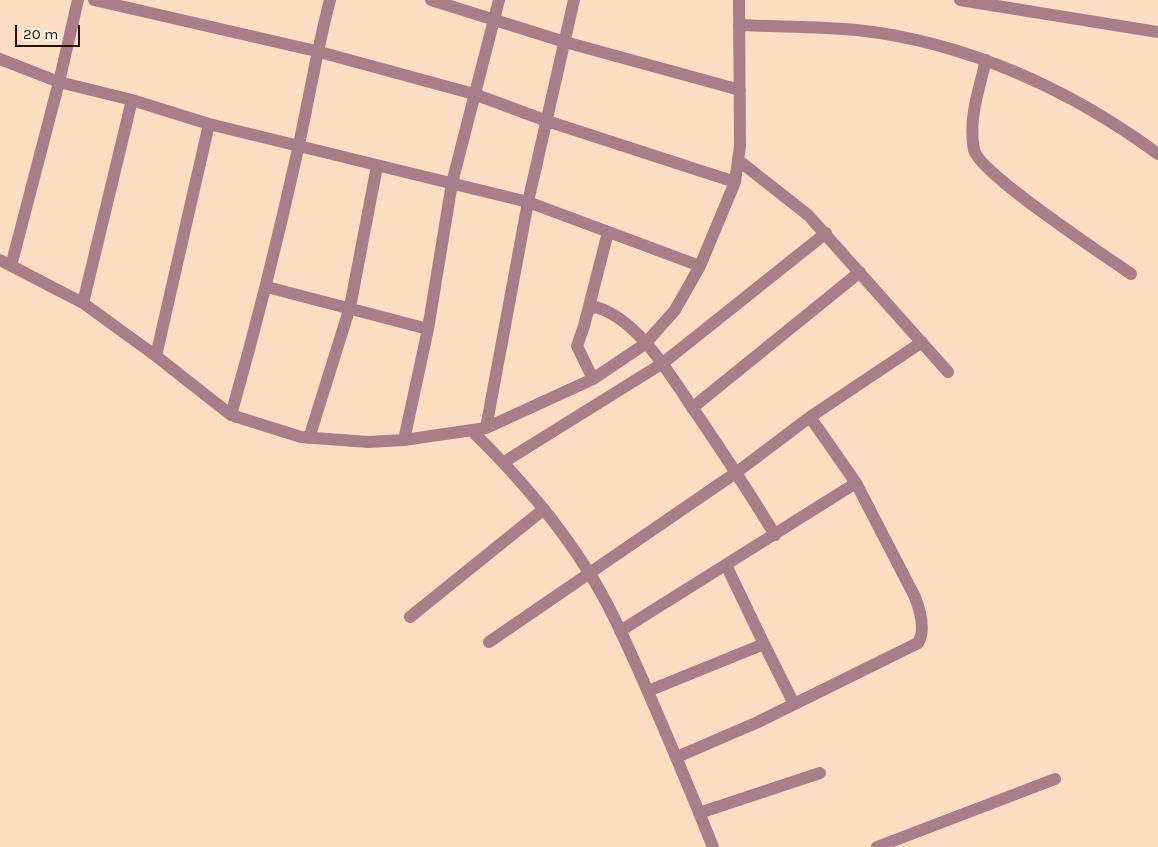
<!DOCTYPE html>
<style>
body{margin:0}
#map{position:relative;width:1158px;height:847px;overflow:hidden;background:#fedec3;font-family:Karla,sans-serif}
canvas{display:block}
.scale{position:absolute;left:15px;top:25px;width:65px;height:22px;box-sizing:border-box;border:2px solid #201206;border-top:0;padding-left:6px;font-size:15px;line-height:18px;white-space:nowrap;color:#201206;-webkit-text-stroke:4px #ffefe1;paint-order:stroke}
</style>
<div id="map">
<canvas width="1158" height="847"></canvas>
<div class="scale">20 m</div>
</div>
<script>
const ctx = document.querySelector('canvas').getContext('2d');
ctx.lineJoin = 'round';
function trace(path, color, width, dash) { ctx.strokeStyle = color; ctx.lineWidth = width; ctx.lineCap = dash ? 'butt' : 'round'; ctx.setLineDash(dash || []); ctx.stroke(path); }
trace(new Path2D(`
 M94 0 316 51 474 94 547 121 735 182
 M431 0 565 42 740 90
 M960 0 1158 32
 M739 25C778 27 818 26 857 30 966 42 1070 89 1158 154
 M0 59 59 82 132 100 209 124 528 202 700 266
 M986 60C979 90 968 119 974 150 980 174 1104 255 1131 274
 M738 160 808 215 948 372
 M0 260 83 303 156 356 231 415 301 437 368 442 404 440 486 428 593 379 645 344 675 310 700 266 735 182 740 146 739 0
 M11 266 59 82 78 0
 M267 287 428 329
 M83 303 132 100
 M588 310 596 307C639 320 670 375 694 410 722 451 749 492 775 535
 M156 356 209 124
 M593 379 577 346 584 326 608 232
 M692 408 860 272
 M231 415C256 327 278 239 298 149 309 99 317 49 330 0
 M486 428 528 202 574 0
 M473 432C516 474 556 520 588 571 608 602 623 636 638 669 664 728 689 787 713 847
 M309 438 350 307 377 166
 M404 440 428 329 452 183 499 0
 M504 462 663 363 826 233
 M726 565 764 644
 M410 617 544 509
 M620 631 856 483 810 417
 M489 642 737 472 810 417 922 342
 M648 691 764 644 794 704
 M677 757 758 722 918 643C926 630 920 610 915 597L856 483
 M699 813 820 773
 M877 847 1055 779`), '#aa7e89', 12);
</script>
